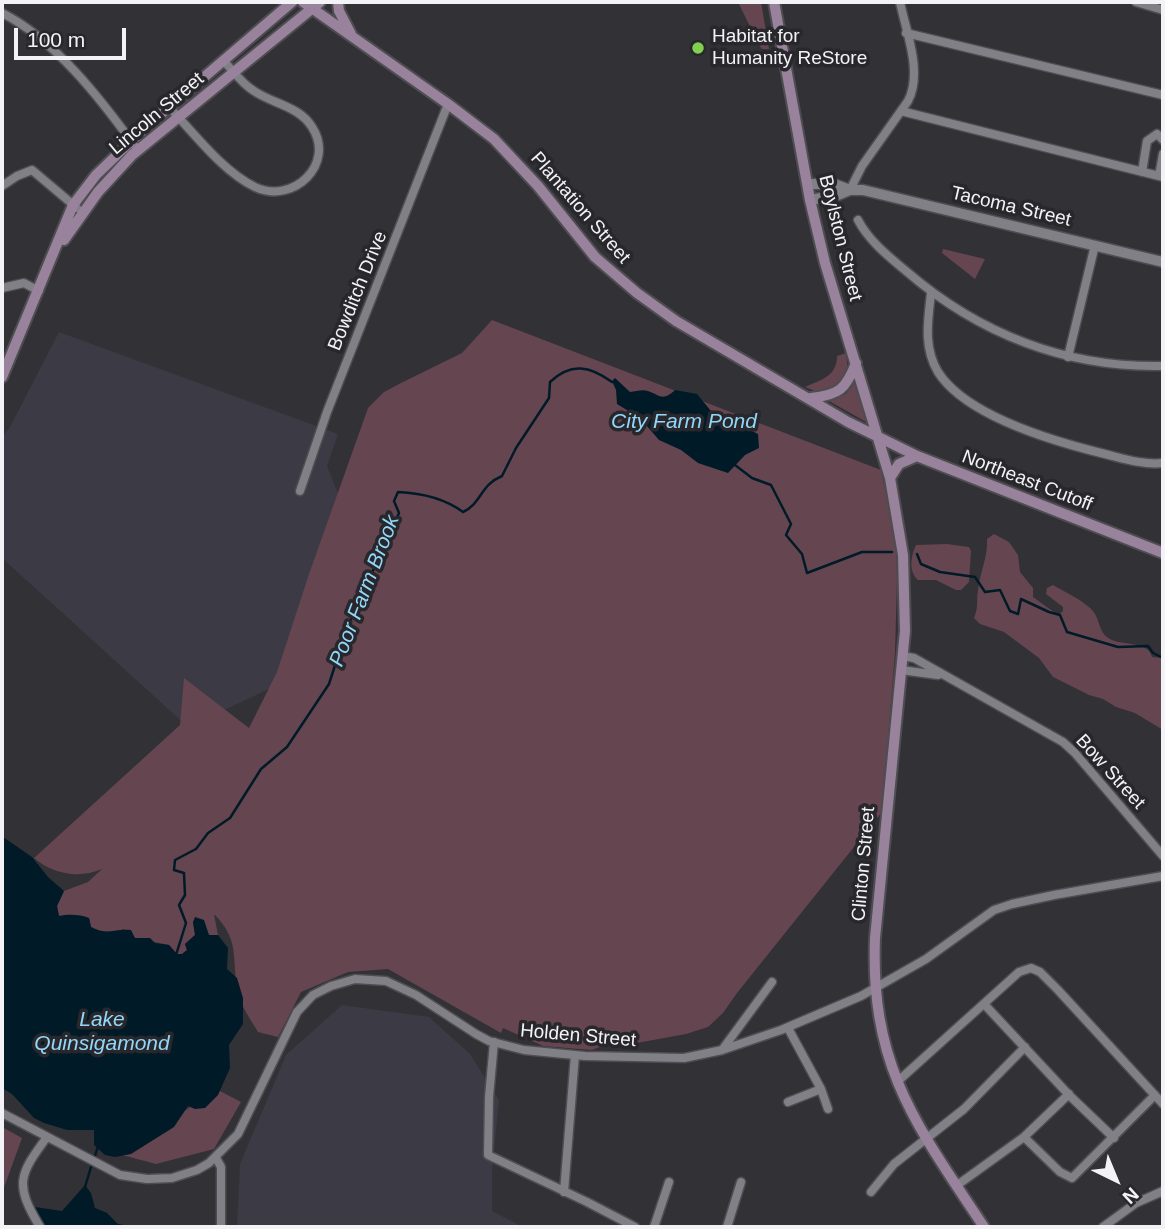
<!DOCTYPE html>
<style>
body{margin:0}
#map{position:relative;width:1165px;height:1229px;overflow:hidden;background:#323136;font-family:Helvetica,sans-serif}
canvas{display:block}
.frame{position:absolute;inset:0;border:4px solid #f3f2f6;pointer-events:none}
.north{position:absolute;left:1081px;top:1145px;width:70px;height:70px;-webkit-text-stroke:5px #28272c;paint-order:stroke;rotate:137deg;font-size:19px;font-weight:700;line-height:28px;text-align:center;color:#f3f2f6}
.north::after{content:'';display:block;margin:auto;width:24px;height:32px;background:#f3f2f6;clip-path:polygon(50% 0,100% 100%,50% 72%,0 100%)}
.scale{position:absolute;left:14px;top:28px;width:112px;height:32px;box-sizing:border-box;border:4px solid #f3f2f6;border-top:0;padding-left:9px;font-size:21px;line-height:24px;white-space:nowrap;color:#f3f2f6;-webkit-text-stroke:5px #28272c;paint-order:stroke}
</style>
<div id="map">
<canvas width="1165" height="1229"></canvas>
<div class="frame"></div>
<div class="north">N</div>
<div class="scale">100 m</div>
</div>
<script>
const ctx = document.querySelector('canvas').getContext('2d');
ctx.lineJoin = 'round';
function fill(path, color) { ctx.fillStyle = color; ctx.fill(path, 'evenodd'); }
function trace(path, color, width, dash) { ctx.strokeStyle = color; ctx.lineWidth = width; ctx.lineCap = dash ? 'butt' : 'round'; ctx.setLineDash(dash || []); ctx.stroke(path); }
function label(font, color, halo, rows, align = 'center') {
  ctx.font = font + ' Helvetica,sans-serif'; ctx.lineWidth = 7; ctx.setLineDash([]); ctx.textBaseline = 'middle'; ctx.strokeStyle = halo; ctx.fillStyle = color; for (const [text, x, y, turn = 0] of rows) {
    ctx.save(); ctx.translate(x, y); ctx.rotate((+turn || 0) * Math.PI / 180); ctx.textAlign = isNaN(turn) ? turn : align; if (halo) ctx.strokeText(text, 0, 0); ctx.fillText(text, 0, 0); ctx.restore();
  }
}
fill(new Path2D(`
 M59 332 338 434 327 466 346 513 271 688 188 727 2 558V437L10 427Z
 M342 1005 429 1017 470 1054 499 1100 492 1171V1211L523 1227H237L240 1164 286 1055Z`), '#3c3a45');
fill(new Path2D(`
 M738 2H761L769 49H762L759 45Z
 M943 249 985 259 975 279 942 253Z
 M492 320 881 470 896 541 897 581 895 653 882 812 737 993 723 1013 708 1027 686 1034 626 1045 602 1046 592 1050 543 1046 503 1028 501 1033 388 969 348 972 301 992 278 1037 258 1032C251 1020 240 1005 238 992 231 959 241 941 214 914L218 935H209L193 922 195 935 185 944 187 950 182 954H177L169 945 135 938 124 929C113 933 102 933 91 927L89 918 59 916 57 906 64 891 88 882 102 869C78 879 53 874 34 858L180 725 184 678 249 728 277 672 309 574 368 408 384 392 401 383 462 353Z
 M846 353 848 371 841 385 820 393 805 387C820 380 837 377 837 356Z
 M855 382 868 423 829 401 846 394Z
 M994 534 1009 542 1018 555 1020 572 1033 588V597L1058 615 1063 611V607L1046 594 1047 588 1053 585C1065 592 1080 599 1090 608 1101 617 1097 632 1110 639 1123 646 1149 641 1152 657L1163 658V730L1135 713 1116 707 1103 699 1089 695 1053 677 1039 658 1004 632 980 624 974 618C979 606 976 602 978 590 980 572 988 557 987 539Z
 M947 544 969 547 971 551 969 582 961 590H956L936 580H918C908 571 911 556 916 545Z
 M216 1089 241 1102 214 1149 156 1164 122 1155Z
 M2 1127 22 1138 2 1193Z`), '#654550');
fill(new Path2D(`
 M615 378 630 392C636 391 643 389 648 391 660 395 662 402 675 390L697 394 711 411 758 434 759 448 745 455 728 473 698 463 681 450 659 440 640 418 617 404 616 390 612 381Z
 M2 832 3 837 32 857 48 877 64 891 57 906 59 916C68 914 80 914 89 918L91 927C107 936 116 928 131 930L135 938H150L155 943 169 945 177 954H182L187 950 185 944 195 935 193 922 195 917 204 920 209 935H218L228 948 227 969 237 978 243 998V1024L229 1045 230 1068 218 1095 205 1108 195 1109 188 1106 174 1127 131 1154 115 1157 105 1155 94 1145V1130H67L44 1123 34 1118 12 1094 2 1088Z
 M85 1185 91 1193 95 1208 107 1213 118 1224 136 1227H45L43 1225 35 1207 62 1211Z`), '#001b27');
trace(new Path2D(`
 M735 465 752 478 771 485 791 524 786 535 802 554 807 573 862 552H892
 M917 554 921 564 940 572 975 577 985 592 1000 590 1010 611 1018 614 1021 599 1049 612 1060 615 1067 632 1118 647 1148 646 1153 653 1163 658
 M176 955 186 923 179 905 185 895 184 873 174 870 175 860 196 849 208 833 230 818 261 769 287 747 329 684 347 628 399 513 394 501 398 492C421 493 444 498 463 512 482 503 480 485 502 476L516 448 549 398 550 382C571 362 590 366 612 382
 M95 1156 98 1146
 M85 1187 91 1167`), '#001b27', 2.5);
const minor = new Path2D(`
 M1136 2 1163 10
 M2 13C54 39 100 98 134 145
 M906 33 1163 95
 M169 107C193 132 223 172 255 187 293 205 336 164 312 127 299 106 273 104 254 91 242 84 233 71 224 61
 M901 111 1163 177
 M1142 172 1147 141 1157 134 1163 140
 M1159 176 1163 154
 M2 186 17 176 32 170 77 208
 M850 190 862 166 908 101C923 72 906 32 900 2
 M858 220C869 241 888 256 906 271 979 334 1066 368 1163 366
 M2 288 24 283 39 291
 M931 293C928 320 923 347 938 372 966 416 1056 442 1105 454 1125 459 1143 465 1163 463
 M1068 357 1095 245
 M300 491 327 412 448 104
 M902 656 914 658 1063 742 1075 753 1163 856
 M901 670 938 675
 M984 1004 1070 1096 1114 1138
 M788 1028 821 1089 828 1109
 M494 1042 489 1097 488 1155 587 1202 635 1227
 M722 1050 772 982
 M897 1082 1019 972 1031 968 1040 972 1058 990 1163 1104
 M788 1102 821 1089
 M2 1113 120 1175 147 1179 172 1178 197 1170 209 1163 238 1134 297 1012 313 995 331 986 355 979 386 981 416 995 476 1034 489 1041 524 1050 585 1056 684 1058 722 1050 781 1030 861 996 926 959 994 910 1012 904 1054 895 1163 876
 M1024 1137 1060 1172 1072 1178 1155 1095
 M216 1158 221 1167V1227
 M956 1186 1024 1137 1069 1094
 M564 1192 575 1055
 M871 1192 894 1164 964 1109 1025 1047
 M40 1227C14 1184 19 1175 47 1137
 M654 1227 669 1182
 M727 1227 741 1182
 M1103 1227 1136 1203 1163 1191`);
const tertiary = new Path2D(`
 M808 184H834L850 190H863L1163 262
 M810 200 838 195 850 190`);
const secondary = new Path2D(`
 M303 2 448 104 494 139 538 186 595 257 637 293 676 321 848 422 917 456 1163 553
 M338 2 339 11 351 34
 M774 2 810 200 825 263 890 478 903 555 905 631 875 938C870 1067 917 1126 984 1227
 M64 240 98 192 132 155 320 2
 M2 377 73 205 96 175 148 125 292 2
 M811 398C839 395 846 389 856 363
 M890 478 899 464 917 456`);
trace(minor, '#4e4d51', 11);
trace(tertiary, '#4e4d51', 13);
trace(secondary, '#4e4d51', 14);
trace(minor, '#818086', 8);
trace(tertiary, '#818086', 10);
trace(secondary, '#98829c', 10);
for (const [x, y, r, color] of [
 [698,48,7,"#82d04f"]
]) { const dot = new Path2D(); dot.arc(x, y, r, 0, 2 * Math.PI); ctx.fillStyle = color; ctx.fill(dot); trace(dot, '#28272c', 2.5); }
label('19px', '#f3f2f6', '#28272c', [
 ["Habitat for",712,37],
 ["Humanity ReStore",712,59]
], 'left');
label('19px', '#f3f2f6', '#28272c', [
 ["Lincoln Street",157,114,-40],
 ["Tacoma Street",1011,207,13],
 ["Plantation Street",580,208,49],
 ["Boylston Street",840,238,76],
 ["Bowditch Drive",358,291,-68],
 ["Northeast Cutoff",1027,481,21],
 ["Bow Street",1110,772,48],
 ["Clinton Street",864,864,-85],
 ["Holden Street",578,1036,5]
]);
label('italic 21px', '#92d7f9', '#28272c', [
 ["City Farm Pond",684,422],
 ["Poor Farm Brook",365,591,-69],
 ["Lake",102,1020],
 ["Quinsigamond",102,1044]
]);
</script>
